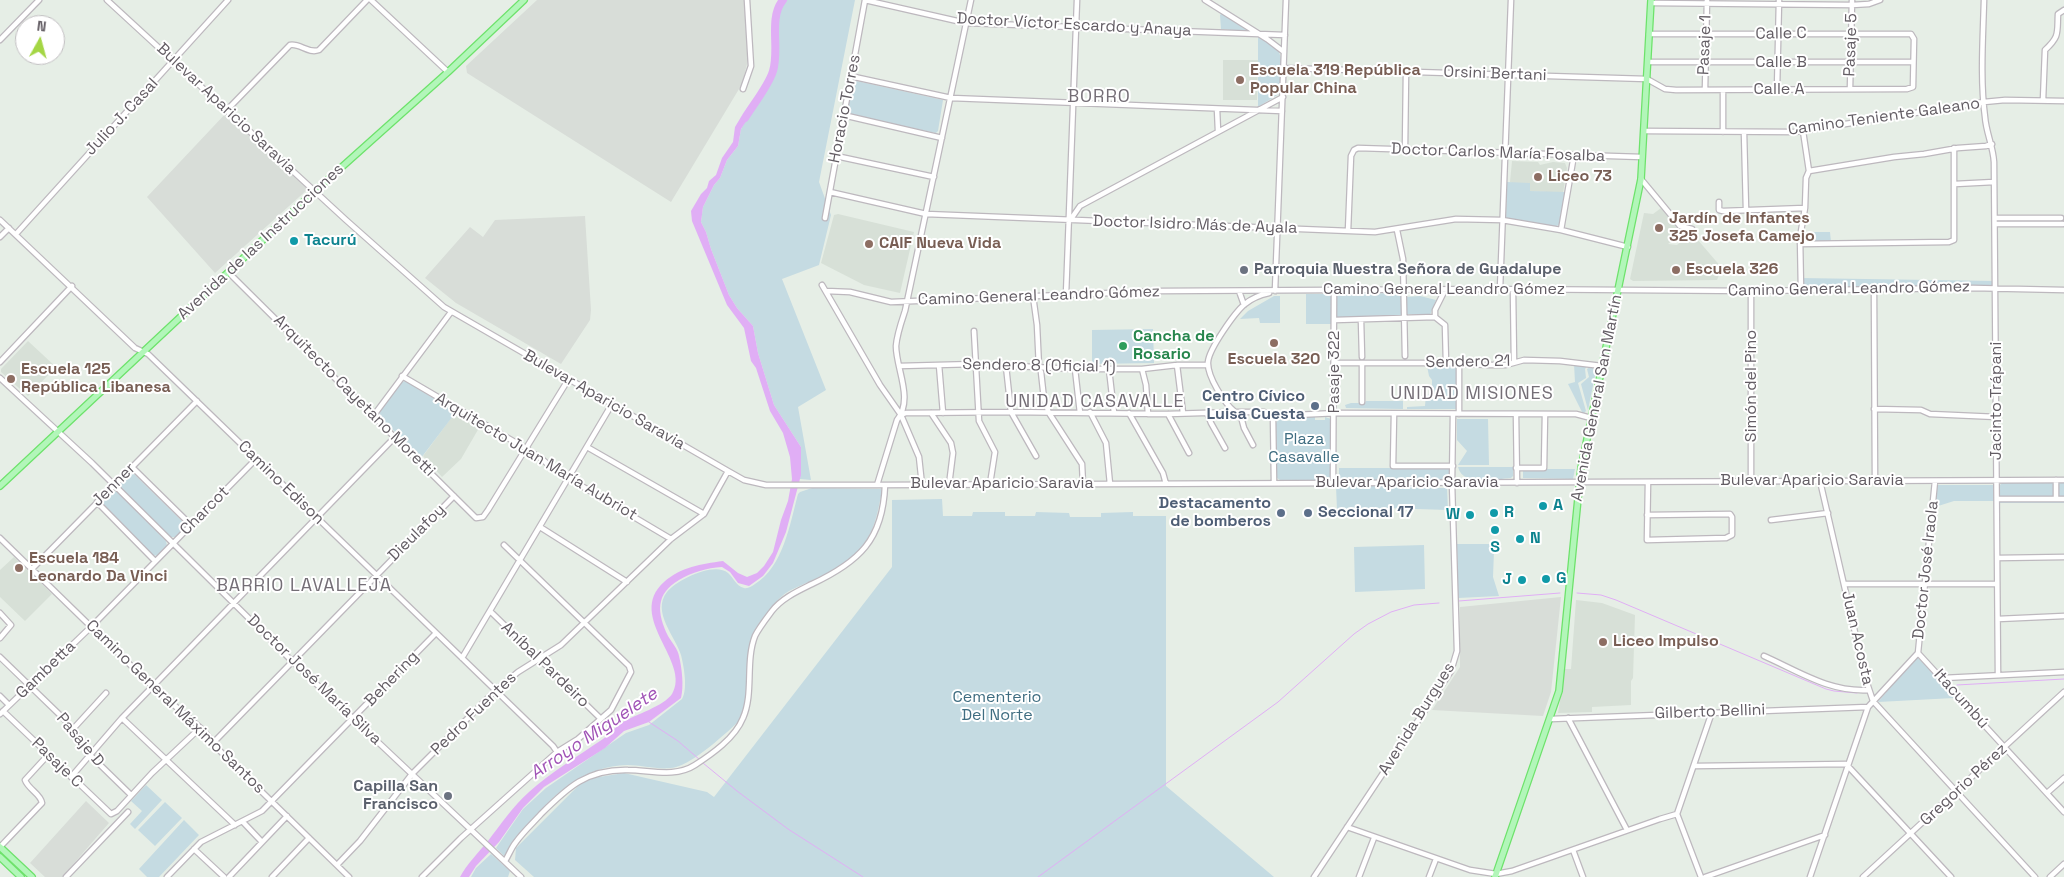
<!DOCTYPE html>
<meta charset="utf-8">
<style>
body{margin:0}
#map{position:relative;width:2064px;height:877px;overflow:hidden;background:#e6eee6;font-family:"Space Grotesk",sans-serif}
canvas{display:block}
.north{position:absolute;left:15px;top:15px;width:50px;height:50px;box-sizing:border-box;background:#fff;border:1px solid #c1bec1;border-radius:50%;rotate:7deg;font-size:14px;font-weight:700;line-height:20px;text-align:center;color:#635d64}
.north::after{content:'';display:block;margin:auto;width:18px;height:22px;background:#a4d644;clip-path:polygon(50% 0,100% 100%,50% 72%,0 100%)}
</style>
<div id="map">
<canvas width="2064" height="877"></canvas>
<div class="north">N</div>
</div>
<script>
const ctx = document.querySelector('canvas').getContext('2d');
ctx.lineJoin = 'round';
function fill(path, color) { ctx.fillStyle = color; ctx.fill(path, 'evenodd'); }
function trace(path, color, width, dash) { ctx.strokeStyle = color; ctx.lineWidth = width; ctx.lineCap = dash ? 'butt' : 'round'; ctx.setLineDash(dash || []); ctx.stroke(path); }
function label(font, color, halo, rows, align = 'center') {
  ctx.font = font + ' "Space Grotesk",sans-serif'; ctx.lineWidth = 4; ctx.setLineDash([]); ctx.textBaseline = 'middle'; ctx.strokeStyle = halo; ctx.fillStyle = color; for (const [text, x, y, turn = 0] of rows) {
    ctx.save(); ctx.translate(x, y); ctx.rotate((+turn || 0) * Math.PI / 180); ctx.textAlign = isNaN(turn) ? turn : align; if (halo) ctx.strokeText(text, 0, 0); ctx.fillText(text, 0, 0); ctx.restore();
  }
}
fill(new Path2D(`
 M537 0H745L748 60 742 84 671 202 467 73 466 66Z
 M227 112 309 188 215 273 147 197Z
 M585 216 591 310 590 320 561 364 456 303 425 278 470 227 483 237 495 220Z
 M1561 597 1551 692 1543 716 1432 710 1460 667V607Z
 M86 801 109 823 62 877H45L30 863Z`), '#d8ddd8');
fill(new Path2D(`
 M1223 60H1258L1257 100H1223Z
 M1512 161 1538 162 1540 165 1553 162 1565 163 1567 168 1563 193 1530 191 1510 182Z
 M1661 208 1681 233 1668 244 1677 245 1691 232 1722 268 1717 280 1633 281 1630 279 1644 213 1653 214Z
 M838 214 914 232 900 293 864 285 821 263 834 215Z
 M28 341 56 367 28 396 1 372V369Z
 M454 414 479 428 461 459 442 477 423 456Z
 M14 557 52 594 25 621 0 597V570Z
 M1576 600 1602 603 1635 615 1633 678 1631 681V705L1592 707V712L1558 713 1565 669H1571Z`), '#d7e0d7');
fill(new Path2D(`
 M783 0H855L819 182 831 215 819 265 782 279 826 390 798 407 811 480 800 479 801 447 774 405 758 353 753 326 737 308 729 295 711 249 706 232 701 222 703 207 714 185 720 178 727 160 738 146 741 129 773 72 777 42 775 20 779 4Z
 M1222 13 1248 31 1249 32 1221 29 1220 15Z
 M1258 37C1280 48 1282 50 1281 74 1281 80 1282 87 1279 94L1258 107Z
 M852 80 943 100 938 131 936 133 846 114Z
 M1507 182 1530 183V191L1566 192 1559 225 1553 227 1506 219Z
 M1803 232H1830L1831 242H1802Z
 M1800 278 1996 281V289L1801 290Z
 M1401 293 1402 316 1337 318V294Z
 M1306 294H1332V324H1306Z
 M1274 296H1280V323H1260L1259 318 1240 319 1248 311Z
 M1420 296 1436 300 1430 315 1407 314 1406 297Z
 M1153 329 1154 363 1092 364V330Z
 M1574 364 1588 365 1585 369 1586 378 1578 383 1586 411 1583 414 1568 384 1575 382Z
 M1427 366 1456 367V409H1407V407L1425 406 1426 395 1432 394V380L1429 376Z
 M1591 366H1597L1588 410 1581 384 1589 377 1587 369Z
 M405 381 456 412 421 458 379 416 380 410 400 383Z
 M1366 401H1403V409L1346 408 1345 405 1351 403H1365Z
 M1284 417V421L1301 420V417H1315V420H1325V417L1331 419V480H1280L1277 478 1276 423 1279 419Z
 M1457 419H1488L1489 465H1458L1467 451 1457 440Z
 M1458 467H1513V476L1511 478C1495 479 1463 487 1458 467Z
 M1339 468H1450V480H1339Z
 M1523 469H1575L1573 479 1523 478Z
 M131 472 134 474 184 523V529L176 537H170L121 489 120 482Z
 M2002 483H2064V503H2000V485Z
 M1937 485H1993L1995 486V501H1954L1935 507Z
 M1336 486H1433L1436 488H1447L1448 510 1385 508 1337 510Z
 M812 488 881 489 882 492C878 509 876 525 867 539 850 568 817 577 789 591 777 598 764 616 756 628 739 655 756 695 740 720 728 732 692 764 676 767 661 771 643 765 627 765 586 766 557 791 532 820 521 832 512 843 504 856L496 848 523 809 546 788 626 733 649 725 682 699C688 689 684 667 681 655 676 637 651 612 667 592 676 580 715 561 728 573 733 577 736 586 744 588 748 589 752 586 755 584 783 567 790 524 798 494L800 492Z
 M111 491 118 492 166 541 167 546 158 556 152 555 101 505 102 501Z
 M942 499 943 516H972L973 512H1005V516H1035L1036 512 1069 513 1070 517H1101V513L1133 512V516H1166V786L1274 877H534L515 860 516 848 580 784 593 778 624 773 707 792 714 797 892 567V500Z
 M1457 544H1500L1501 550 1494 551 1493 577 1499 596 1458 598Z
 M1424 545 1425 589 1355 592 1354 547Z
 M1918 658 1956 696 1954 698 1878 702 1914 659Z
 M146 785 162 800 135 829 130 824 142 811 131 801Z
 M165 802 182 818 155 846 138 830Z
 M184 820 199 835 159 877H147L139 869Z
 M491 854 510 871 508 877H471L476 868Z`), '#c5dbe2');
fill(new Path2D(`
 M750 110 749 117 741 129 738 146 727 160 720 178 714 185 703 207 701 222 706 232 711 249 729 295 737 308 753 326 758 353 774 405 801 447V475L786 532 773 563 763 576 749 586 738 583 730 572 722 567C707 568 692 572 679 580 655 594 657 613 668 636 672 643 678 649 679 656 682 669 684 686 681 698L649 722 624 731 605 748 544 787 523 808 499 842 476 866 469 877H460C467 864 478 853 488 841 501 824 513 806 529 792 551 772 578 756 603 739 610 734 615 727 623 722 635 715 664 706 672 694 692 662 625 617 664 582 681 567 701 564 723 561L738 573 747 577 757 573 764 566 773 552 781 520 788 501 792 479 790 457 783 433 770 411 756 368 751 361 744 328 727 305 692 221 691 211 701 194 707 188 709 181 716 175 722 158 733 142 735 127 741 117Z`), '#e0aef5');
trace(new Path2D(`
 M1577 593 1601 595 1616 600 1826 689 1834 691 1857 693
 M1459 601 1560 593
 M1957 685 2064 679
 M649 722 678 741 700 760
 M703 763 737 791 788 829 863 877
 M1038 877 1278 702 1354 634 1368 624 1391 612 1414 605 1439 603`), '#e0aef5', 1);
trace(new Path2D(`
 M745 118C753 105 769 85 773 71 780 49 768 18 783 0`), '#e0aef5', 8);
const minor = new Path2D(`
 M107 0 346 220 444 307 728 471 744 480 766 485H877L2064 480
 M371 0 448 72
 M865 0 966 23 1285 35
 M1205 0 1267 39 1284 52
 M1984 0C1983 38 1980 79 1985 117 1986 132 1993 146 1994 162L1998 675
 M1651 3 1852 5 1869 4 1880 0
 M0 40 39 0
 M1648 62H1913
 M1284 68 1647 79 1665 89 1676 90 1907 89 1913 87 1914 39 1911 34H1649
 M850 76 951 98 1282 111
 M743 89 751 66 747 0
 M1850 89 1852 0
 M1705 90 1707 0
 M1777 90 1779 0
 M2043 100 2045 50C2060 36 2057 33 2058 14L2064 10
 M1217 109 1218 131
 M227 110 290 45C300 43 308 54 319 50L367 0
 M843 115 942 138
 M1644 131 1795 132 1984 102 2005 100 2064 101
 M1723 132V90
 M1744 132 1746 210
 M1405 149 1406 72
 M836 156 934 177
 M1809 171 1894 157 1924 154 1958 148 1986 146 1992 144
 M1641 179 1680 226 1692 229
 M1955 184 1994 182
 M830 192 926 214 1375 232 1456 219 1502 220 1561 230 1628 247
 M1719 202V210L1723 211 1805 208
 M825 218 865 0
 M1995 218H2061
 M1071 219 1080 206 1283 97
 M0 220 135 348 148 354 553 746 557 752
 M1995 224H2063
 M1397 230 1403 259 1405 356
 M1561 230 1574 155
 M1348 231 1351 156 1354 150 1358 148 1642 157
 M16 234 228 0
 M0 237 9 228
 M1800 244 1949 242 1954 240V148
 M228 272 476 518 483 517 488 510 568 380
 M822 285 880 385 901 415 919 457 922 485
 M1500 289 1511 0
 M1513 290 1514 362
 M1801 290 1800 237 1805 208 1806 178 1809 171 1803 131
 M1874 290 1875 481
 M826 291 850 292 891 302 1159 291 1500 289 1751 291 1973 288 2064 290
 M1239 291 1244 305
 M1275 291 1286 0
 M1066 295 1077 0
 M1033 296 1037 325 1039 367
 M1435 317V310L1445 290
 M1335 320 1435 317 1445 325 1446 363
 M1361 320 1362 357
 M974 331 979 421 995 452 990 484
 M0 362 72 286
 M1334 363H1446L1488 365H1506L1524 360 1560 361 1602 366
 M1362 363V402
 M939 365 943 413
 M1177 365 1183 413
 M899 366 975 364 1075 369H1142L1177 365H1208
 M1006 366 1011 412 1036 456
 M1075 369 1080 413
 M1109 369 1114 413
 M1142 369 1146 385 1148 414
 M1041 372 1044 399 1049 413 1082 464 1083 484
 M402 376 525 448 542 459 553 469 671 539
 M0 378 92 463 292 661 521 877
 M1874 409 1921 410 1930 414 1997 417
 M1090 412 1106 443 1110 484
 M1235 412C1224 403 1207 376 1208 362 1209 349 1235 312 1245 304 1252 298 1260 295 1269 293
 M931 413 951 443 953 453 949 485
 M1129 413 1163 473 1166 484
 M1207 413 1211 423 1225 448
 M1240 413 1244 428 1253 445
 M1168 414 1189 453
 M1394 414 1393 466H1453
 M1459 414V365
 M1516 414 1517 483
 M374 415 451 312
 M901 415 906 413 1011 412 1168 414 1235 412H1264L1273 416 1338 413 1576 414 1591 418
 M1273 416 1274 483
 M587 447 704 514
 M132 467 191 525
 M1516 468H1544L1545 414
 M1751 481V291
 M1820 481 1866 680 1873 701 2035 877
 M1333 483 1334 290
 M877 485 897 420C914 399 896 369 896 346 897 334 901 323 905 311L971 0
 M1998 499H2064
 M2056 499V480
 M97 502 155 561
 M1647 515 1730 514 1732 517V535L1726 538 1647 540 1648 482
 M1771 520 1828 513
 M540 527 627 582
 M0 538 153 687 204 731 219 750 349 877
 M1997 558 2064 557
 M32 569 197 401
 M1845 584H1997
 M490 611 601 719
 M0 613 11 625 0 638
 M1998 619 2064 616
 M1918 653 2064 812
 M1764 656C1800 672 1829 692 1868 690
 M0 657 61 716 73 729 91 756 131 795
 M462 658 612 404
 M1943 678 2064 672
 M0 696 9 705
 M3 711 111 814 117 811 152 773 200 728
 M0 714 92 626 256 459
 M122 718 235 825
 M1568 718 1627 830
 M1551 719 1868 707
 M73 729 106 693
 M213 743 454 496
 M1695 766 1846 764 1951 877
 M71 777 122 718 395 437
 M2047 793 2064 778
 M243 822 262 842
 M1347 827 1470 870 1496 874 1512 871 1660 819 1677 814
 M0 847 42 803C41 794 28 789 25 780L48 755
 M194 849 224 877
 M1573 850 1583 877
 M505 861C509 855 511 848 516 842 523 832 533 823 541 814 568 787 587 769 628 770 650 770 675 778 695 765 712 754 735 738 743 718 754 693 745 662 755 636 759 628 766 619 772 611 782 598 798 591 812 584 859 562 883 540 885 485
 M337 865 360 841 412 774 495 691 518 672 561 645 671 539 704 514 728 471
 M66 877 128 812
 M167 877 201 842 262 811 436 633
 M229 877 287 816
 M272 877 309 838
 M422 877 461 838 557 752 578 739 611 710 631 672 629 666 504 545
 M1314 877 1451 671 1457 651 1452 483 1453 414
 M1359 877 1374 838
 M1429 877 1436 859
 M1701 877 1677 814 1712 712
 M1705 877 1825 835
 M1810 877 1868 707 1918 653 1935 481
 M1863 877 2064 692
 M2050 877 2064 864`);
const major = new Path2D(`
 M0 486 315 191 448 72 524 0
 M0 847 32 877
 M0 857 21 877
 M1495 877 1559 691 1581 468 1641 179 1651 0`);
trace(minor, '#bdb8be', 7);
trace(major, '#6de26b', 8);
trace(minor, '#fff', 4.5);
trace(major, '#b2f6b9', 5.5);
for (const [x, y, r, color] of [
 [1240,80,5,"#8d6e63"],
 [1538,177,5,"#8d6e63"],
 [1659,228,5,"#8d6e63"],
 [294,241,5,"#0f9aa8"],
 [869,244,5,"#8d6e63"],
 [1244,270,5,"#6b7280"],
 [1676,270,5,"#8d6e63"],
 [1274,343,5,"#8d6e63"],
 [1123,346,5,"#2e9e5b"],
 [11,379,5,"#8d6e63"],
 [1315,406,5,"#5c6f8a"],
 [1543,506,5,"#0f9aa8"],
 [1281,513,5,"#5c6f8a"],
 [1308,513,5,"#5c6f8a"],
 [1494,513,5,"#0f9aa8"],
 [1470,515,5,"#0f9aa8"],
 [1495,530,5,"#0f9aa8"],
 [1520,539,5,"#0f9aa8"],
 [19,568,5,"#8d6e63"],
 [1546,579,5,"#0f9aa8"],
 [1522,580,5,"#0f9aa8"],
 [1603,642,5,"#8d6e63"],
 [448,796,5,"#6b7280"]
]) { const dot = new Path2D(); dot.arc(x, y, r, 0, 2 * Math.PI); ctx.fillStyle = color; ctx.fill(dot); trace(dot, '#fff', 2); }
label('16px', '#635d64', '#fff', [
 ["Doctor Víctor Escardo y Anaya",1074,25,3],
 ["Calle C",1781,34,-1],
 ["Pasaje 1",1705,45,-88],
 ["Pasaje 5",1851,45,-88],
 ["Calle B",1781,63],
 ["Orsini Bertani",1495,74,2],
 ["Calle A",1779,90],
 ["Bulevar Aparicio Saravia",226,109,43],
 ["Horacio Torres",845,109,-79],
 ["Julio J. Casal",122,117,-47],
 ["Camino Teniente Galeano",1884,117,-8],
 ["Doctor Carlos María Fosalba",1498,153,2],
 ["Doctor Isidro Más de Ayala",1195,225,2],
 ["Avenida de las Instrucciones",261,242,-43],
 ["Camino General Leandro Gómez",1849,289,-1],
 ["Camino General Leandro Gómez",1444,290],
 ["Camino General Leandro Gómez",1039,296,-2],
 ["Sendero 21",1468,362,-1],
 ["Sendero 8 (Oficial 1)",1039,366,1],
 ["Pasaje 322",1335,372,-90],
 ["Simón del Pino",1752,386,-90],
 ["Arquitecto Cayetano Moretti",354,396,45],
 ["Avenida General San Martín",1597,398,-79],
 ["Bulevar Aparicio Saravia",604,400,30],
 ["Jacinto Trápani",1997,401,-90],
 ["Arquitecto Juan María Aubriot",536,457,31],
 ["Bulevar Aparicio Saravia",1812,481],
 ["Camino Edison",281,483,44],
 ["Bulevar Aparicio Saravia",1407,483],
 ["Bulevar Aparicio Saravia",1002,484],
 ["Jenner",114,485,-45],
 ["Charcot",205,511,-45],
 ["Dieulafoy",417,533,-45],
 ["Doctor José Iraola",1926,570,-84],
 ["Juan Acosta",1857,638,77],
 ["Aníbal Pardeiro",545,665,44],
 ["Gambetta",46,670,-44],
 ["Behering",392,679,-46],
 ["Doctor José María Silva",314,680,44],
 ["Itacumbú",1961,699,48],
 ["Camino General Máximo Santos",175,707,44],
 ["Gilberto Bellini",1710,712,-2],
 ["Pedro Fuentes",474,714,-44],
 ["Avenida Burgues",1417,719,-58],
 ["Pasaje D",80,740,50],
 ["Pasaje C",57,763,44],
 ["Gregorio Pérez",1964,785,-43]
]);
label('bold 16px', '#785e54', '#fff', [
 ["Escuela 319 República",1250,71],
 ["Popular China",1250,89],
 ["Liceo 73",1548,177],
 ["Jardín de Infantes",1669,219],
 ["325 Josefa Camejo",1669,237],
 ["CAIF Nueva Vida",879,244],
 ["Escuela 326",1686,270],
 ["Escuela 320",1274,360,"center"],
 ["Escuela 125",21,370],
 ["República Libanesa",21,388],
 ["Escuela 184",29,559],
 ["Leonardo Da Vinci",29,577],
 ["Liceo Impulso",1613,642]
], 'left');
label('bold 16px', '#0d838f', '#fff', [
 ["Tacurú",304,241],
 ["A",1553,506],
 ["R",1504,513],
 ["W",1460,515,"right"],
 ["N",1530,539],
 ["S",1495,548,"center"],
 ["G",1556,579],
 ["J",1512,580,"right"]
], 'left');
label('bold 16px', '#5b616d', '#fff', [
 ["Parroquia Nuestra Señora de Guadalupe",1254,270],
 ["Capilla San",438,787,"right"],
 ["Francisco",438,805,"right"]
], 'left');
label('bold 16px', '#27864d', '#fff', [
 ["Cancha de",1133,337],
 ["Rosario",1133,355]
], 'left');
label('bold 16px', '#4e5e75', '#fff', [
 ["Centro Cívico",1305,397],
 ["Luisa Cuesta",1305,415],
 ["Destacamento",1271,504],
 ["de bomberos",1271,522],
 ["Seccional 17",1318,513,"left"]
], 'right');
label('16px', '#3f6d81', '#fff', [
 ["Plaza",1304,440],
 ["Casavalle",1304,458],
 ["Cementerio",997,698],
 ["Del Norte",997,716]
]);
ctx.letterSpacing = '1px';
label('18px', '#746e76', '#fff', [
 ["BORRO",1099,97],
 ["UNIDAD MISIONES",1472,394],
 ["UNIDAD CASAVALLE",1095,402],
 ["BARRIO LAVALLEJA",304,586]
]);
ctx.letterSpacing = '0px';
label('italic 18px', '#a053b6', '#fff', [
 ["Arroyo Miguelete",594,734,-34]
]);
</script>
